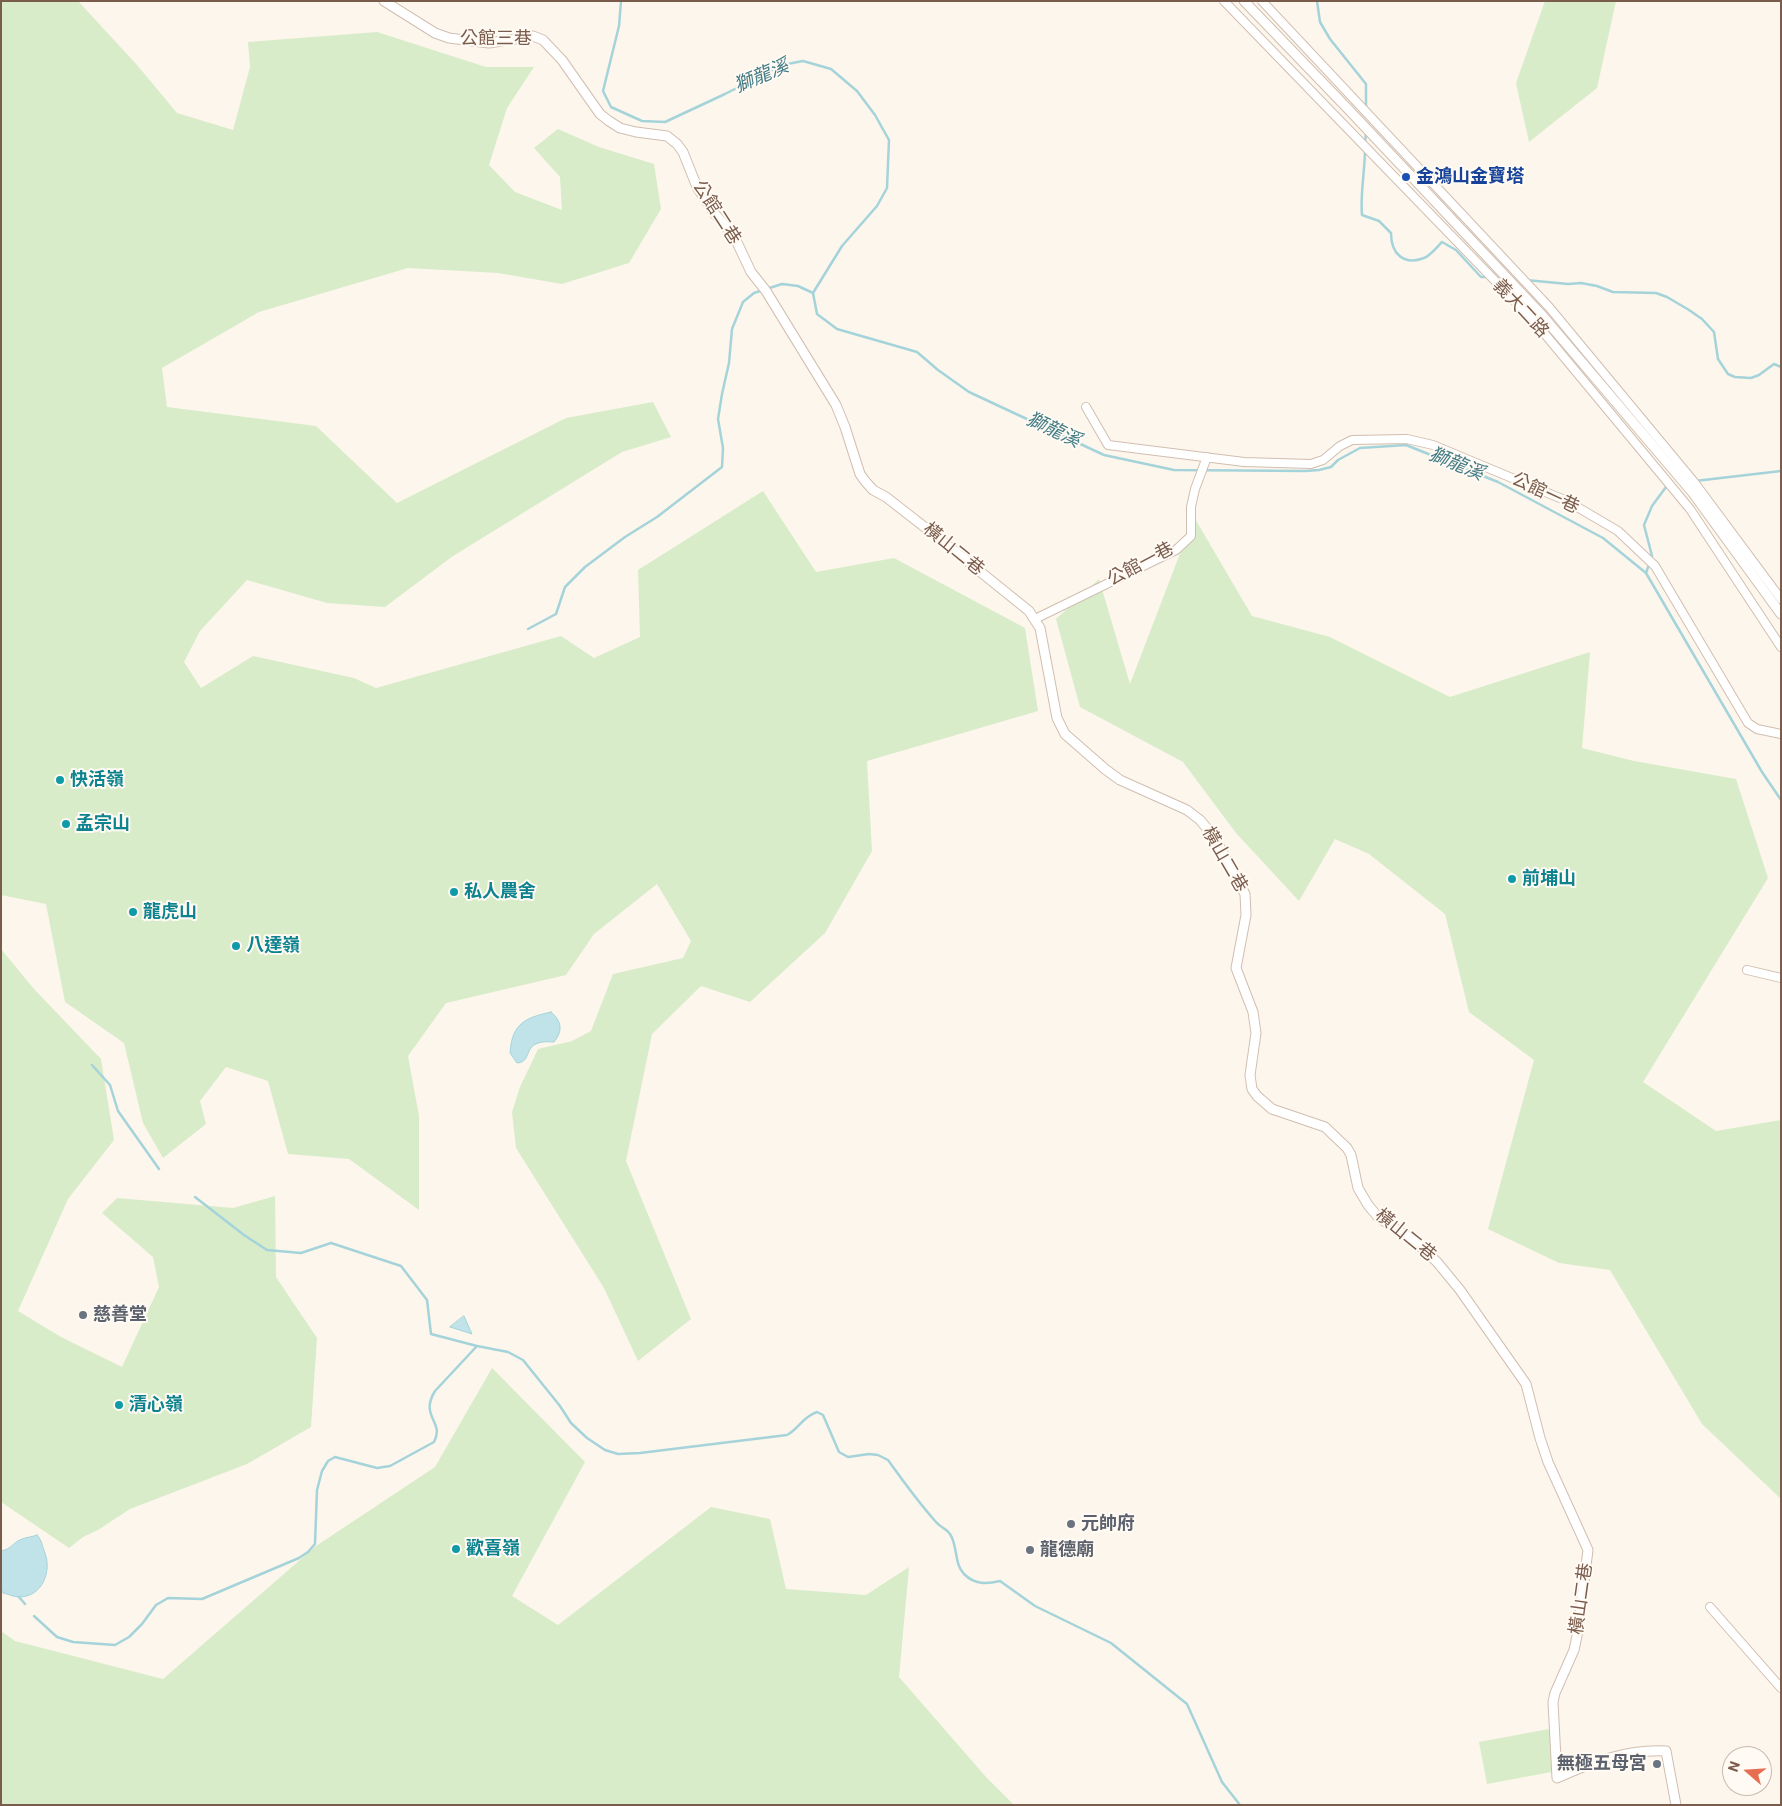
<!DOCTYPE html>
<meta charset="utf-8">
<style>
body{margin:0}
#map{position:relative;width:1782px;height:1806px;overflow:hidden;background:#fdf6ec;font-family:Roboto,sans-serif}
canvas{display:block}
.frame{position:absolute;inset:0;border:2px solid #7a5c4d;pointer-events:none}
.north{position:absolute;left:1722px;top:1746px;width:50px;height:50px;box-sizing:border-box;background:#fffaf3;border:1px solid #cabbb1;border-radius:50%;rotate:289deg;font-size:14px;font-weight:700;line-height:20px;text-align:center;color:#7a5c4d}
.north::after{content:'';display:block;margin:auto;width:18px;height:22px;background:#e76f51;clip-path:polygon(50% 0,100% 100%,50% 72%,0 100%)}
</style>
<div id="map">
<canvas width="1782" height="1806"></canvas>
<div class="frame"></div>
<div class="north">N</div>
</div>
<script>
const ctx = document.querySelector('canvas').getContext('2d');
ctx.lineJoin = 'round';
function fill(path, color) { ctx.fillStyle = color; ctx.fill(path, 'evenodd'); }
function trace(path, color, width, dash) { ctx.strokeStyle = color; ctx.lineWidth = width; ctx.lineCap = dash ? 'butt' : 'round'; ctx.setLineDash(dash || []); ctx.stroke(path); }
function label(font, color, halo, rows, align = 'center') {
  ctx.font = font + ' Roboto,"Noto Sans TC",sans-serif'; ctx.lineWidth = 4; ctx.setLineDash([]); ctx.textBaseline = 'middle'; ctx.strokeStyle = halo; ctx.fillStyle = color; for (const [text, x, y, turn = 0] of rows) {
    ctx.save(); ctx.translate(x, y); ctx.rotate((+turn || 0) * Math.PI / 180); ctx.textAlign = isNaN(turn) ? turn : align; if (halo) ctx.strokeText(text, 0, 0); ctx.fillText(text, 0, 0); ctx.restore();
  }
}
fill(new Path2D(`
 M1 1H78L137 65 177 113 233 130 250 67 248 42 377 32 486 67H534L507 108 489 165 515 192 562 210 560 177 534 148 558 129 599 147 654 164 661 209 629 263 562 284 498 273 408 268 259 312 162 368 167 407 316 426 397 503 566 418 653 402 671 437 622 452 453 556 385 607 327 603 247 580 200 631 184 662 201 688 253 656 354 678 376 688 561 636 594 658 640 637 638 570 763 491 816 572 894 558 1025 628 1038 711 867 761 872 851 825 933 750 1002 701 986 652 1034 626 1161 691 1319 638 1361 604 1288 516 1148 512 1112 520 1087 538 1049 572 1041 591 1031 613 974 683 958 691 941 657 884 594 934 566 975 446 1003 408 1056 419 1116V1210L349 1159 288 1154 268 1081 226 1067 200 1101 206 1124 163 1158 143 1123 124 1043 65 1002 46 904 1 895Z
 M1545 1H1616L1597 88 1529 142 1516 83Z
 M1194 517 1252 616 1330 637 1450 697 1590 652 1582 748 1634 761 1736 779 1768 878 1643 1082 1716 1131 1781 1120V1499L1702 1424 1610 1270 1559 1263 1488 1229 1534 1060 1469 1012 1445 914 1369 854 1335 839 1299 901 1236 833 1183 762 1080 707 1056 619 1099 579 1130 684Z
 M1 949 34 989 101 1059 114 1140 68 1199 18 1311 61 1337 122 1367 159 1287 153 1257 102 1213 117 1198 233 1208 275 1196 276 1277 317 1338 311 1427 247 1464 130 1509 98 1530 83 1537 69 1548 1 1502Z
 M492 1368 585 1462 512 1596 558 1625 711 1507 770 1519 786 1589 866 1595 909 1567 899 1677 986 1777 1014 1805H1V1631L15 1641 163 1679 316 1546 435 1467Z
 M1549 1729 1557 1771 1487 1784 1479 1742Z`), '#d8ecc9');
const water = new Path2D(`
 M551 1012C562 1021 563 1031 554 1042 519 1039 535 1062 517 1063L510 1053C512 1024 524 1018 551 1012Z
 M464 1316 472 1334 450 1327Z
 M37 1535C42 1540 42 1546 45 1553 52 1572 42 1597 19 1597 14 1597 8 1594 3 1593L1 1589V1551C12 1549 13 1542 22 1539 27 1537 32 1537 37 1535Z`);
fill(water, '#bfe3e8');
trace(water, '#a5d3da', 1);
trace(new Path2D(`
 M621 1 619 26 603 91 611 107 642 121 665 122 725 94 782 65 803 61 831 69 857 91 875 115 889 140 887 188 877 206 842 246 813 293 817 314 837 329 917 352 938 370 969 392 1104 455 1174 470 1305 471 1319 470 1331 467 1338 460 1360 448 1406 445 1498 482 1603 538 1646 573 1762 772 1781 800
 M1317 1 1320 22 1330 39 1366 84V109
 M1365 144 1366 132
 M1365 149C1365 171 1360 194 1362 215L1379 221 1391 233C1391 253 1403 266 1424 258 1430 256 1437 247 1442 242L1456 250 1481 277H1488
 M1526 280 1568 284 1581 283 1597 286 1613 292 1656 293 1667 297 1689 310 1702 319 1714 332 1718 359 1728 374 1735 377 1751 378 1759 375 1774 364 1781 367
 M1695 481 1781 471
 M1646 573 1652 556 1644 525 1652 506 1666 487H1668
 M528 629 556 614 565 587 585 567 625 537 657 517 722 467 723 448 718 419 722 394 729 363 732 329 743 302 754 293 782 284 798 286 813 293
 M92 1065 110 1085 118 1111 159 1169
 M195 1197 244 1235 267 1250 301 1253 331 1243 401 1266 427 1300 431 1334 477 1346 508 1352 523 1360 560 1406 571 1423 587 1438 605 1450 618 1454 640 1453 787 1435C799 1429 802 1417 817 1412L823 1415 839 1452 848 1457 869 1454 878 1455 888 1460C903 1481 919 1503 936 1522 940 1527 947 1529 950 1534 958 1546 954 1564 964 1574 975 1585 987 1584 1000 1581L1035 1606 1111 1643 1187 1704 1222 1782 1240 1805
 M19 1597 25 1604
 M34 1616 57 1637 73 1642 115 1645 129 1637 142 1624 156 1605 168 1598 202 1599 299 1558 308 1552 315 1544 317 1490 322 1471 328 1461 335 1457 377 1468 390 1466 434 1442C445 1421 419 1417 435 1391L477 1346`), '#a5d3da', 2.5);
const minor = new Path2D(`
 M1224 1 1534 321 1690 509 1781 647
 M1262 1 1549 307 1694 482 1781 599
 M1086 407 1108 445 1244 462 1311 464 1323 460 1340 446 1352 440 1407 439 1433 445 1567 501 1618 531 1655 566 1748 723 1757 729 1781 734
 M1035 619 1176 550 1191 536V507L1195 489 1207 457
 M1747 970 1781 978
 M1710 1607 1781 1688`);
const tertiary = new Path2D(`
 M384 1 435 33 449 38 489 43 533 36 543 40 562 60 600 114 609 121 620 128 636 132 667 136 677 144 683 152 697 187 714 213 734 236 751 272 766 291 836 405 845 427 860 474 865 481 873 490 886 497 936 536 1029 611 1040 628 1057 718 1065 734 1105 769 1120 780 1187 810 1200 820 1215 838 1245 894 1246 915 1236 968 1253 1012 1256 1033 1250 1075 1252 1089 1257 1096 1272 1109 1325 1127 1347 1148 1351 1155 1358 1188 1368 1205 1378 1217 1414 1241 1437 1262 1460 1290 1526 1384 1540 1438 1548 1462 1588 1550 1577 1636 1574 1650 1555 1693 1553 1702 1557 1778C1593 1762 1627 1749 1666 1751L1676 1805
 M1244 1 1349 110 1541 314 1693 493 1781 614`);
trace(minor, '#d1beb0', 10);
trace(tertiary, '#d1beb0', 11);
trace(minor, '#fff', 8);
trace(tertiary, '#fff', 9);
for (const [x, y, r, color] of [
 [1406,177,5,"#1a4fb4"],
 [60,780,5,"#0f9aa8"],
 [66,824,5,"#0f9aa8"],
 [1512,879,5,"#0f9aa8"],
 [454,892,5,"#0f9aa8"],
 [133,912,5,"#0f9aa8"],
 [236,946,5,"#0f9aa8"],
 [83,1315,5,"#6b7280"],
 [119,1405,5,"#0f9aa8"],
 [1071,1524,5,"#6b7280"],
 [456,1549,5,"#0f9aa8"],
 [1030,1550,5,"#6b7280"],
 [1657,1764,5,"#6b7280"]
]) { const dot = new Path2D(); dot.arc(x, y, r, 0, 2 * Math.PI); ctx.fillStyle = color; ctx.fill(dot); trace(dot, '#fffaf3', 2); }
label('18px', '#7a5c4d', '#fffaf3', [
 ["公館三巷",496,39],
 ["公館二巷",716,213,57],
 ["義大二路",1520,309,47],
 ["公館一巷",1545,494,25],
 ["橫山二巷",953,550,39],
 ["公館一巷",1141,565,-28],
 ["橫山二巷",1224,860,60],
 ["橫山二巷",1405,1236,39],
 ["橫山二巷",1582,1599,-82]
]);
label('bold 18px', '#164399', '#fffaf3', [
 ["金鴻山金寶塔",1416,177]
], 'left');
label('bold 18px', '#0d838f', '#fffaf3', [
 ["快活嶺",70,780],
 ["孟宗山",76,824],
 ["前埔山",1522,879],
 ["私人農舍",464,892],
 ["龍虎山",143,912],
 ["八達嶺",246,946],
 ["清心嶺",129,1405],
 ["歡喜嶺",466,1549]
], 'left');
label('bold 18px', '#5b616d', '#fffaf3', [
 ["慈善堂",93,1315],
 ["元帥府",1081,1524],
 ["龍德廟",1040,1550],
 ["無極五母宮",1647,1764,"right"]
], 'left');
label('italic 19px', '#437c86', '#fffaf3', [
 ["獅龍溪",762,77,-23],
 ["獅龍溪",1053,431,25],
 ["獅龍溪",1456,465,22]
]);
</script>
